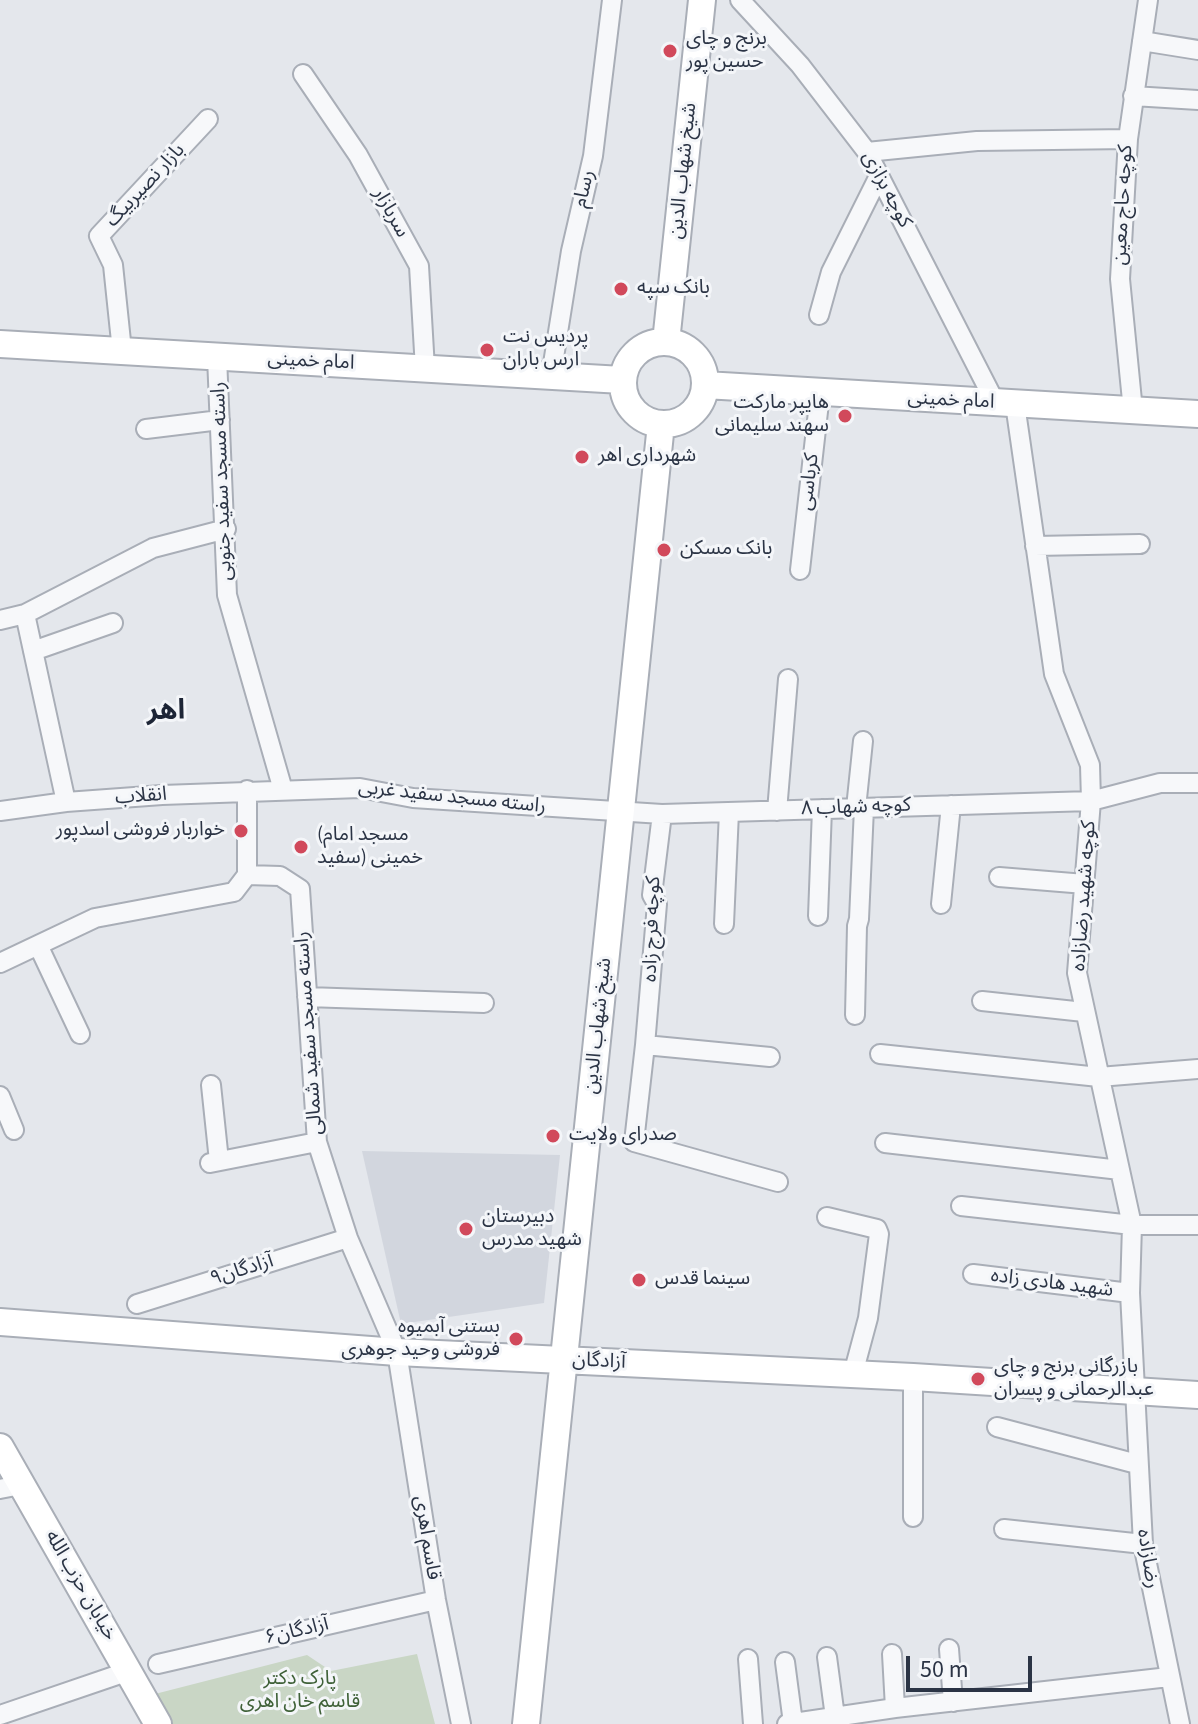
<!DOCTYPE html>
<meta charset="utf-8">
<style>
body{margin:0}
#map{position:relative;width:1198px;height:1724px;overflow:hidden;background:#e4e7ec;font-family:"Source Sans 3",sans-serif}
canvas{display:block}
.scale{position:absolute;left:906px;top:1656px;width:126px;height:36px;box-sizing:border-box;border:4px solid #2b3445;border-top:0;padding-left:10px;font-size:24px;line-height:28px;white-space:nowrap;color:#2b3445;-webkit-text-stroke:6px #f4f6f9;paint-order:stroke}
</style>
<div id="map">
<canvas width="1198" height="1724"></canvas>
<div class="scale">50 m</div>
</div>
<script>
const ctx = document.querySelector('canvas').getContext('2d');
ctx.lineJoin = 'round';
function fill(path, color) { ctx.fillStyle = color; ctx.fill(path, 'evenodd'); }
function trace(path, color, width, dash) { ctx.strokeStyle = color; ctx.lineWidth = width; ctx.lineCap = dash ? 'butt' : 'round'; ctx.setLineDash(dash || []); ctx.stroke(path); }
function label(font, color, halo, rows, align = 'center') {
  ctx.font = font + ' "Source Sans 3","Noto Sans Arabic",sans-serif'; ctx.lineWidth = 6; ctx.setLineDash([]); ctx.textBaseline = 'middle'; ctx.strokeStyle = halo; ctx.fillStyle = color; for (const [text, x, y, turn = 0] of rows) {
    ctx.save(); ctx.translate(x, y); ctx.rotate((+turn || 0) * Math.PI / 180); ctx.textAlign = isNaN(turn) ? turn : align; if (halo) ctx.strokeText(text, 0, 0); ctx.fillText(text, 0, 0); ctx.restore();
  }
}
fill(new Path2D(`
 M362 1151 560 1155 544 1303 401 1324Z`), '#d2d6de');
fill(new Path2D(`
 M417 1654 435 1724H167L151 1695 307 1655 331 1671Z`), '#c9d6c5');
const street = new Path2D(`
 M740 0 800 65 867 152 996 404
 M1142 41 1198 50
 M303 74 358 155 419 266 425 369
 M1133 96 1198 100
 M867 152 977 141 1128 139
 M819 315 831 272 879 176
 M122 351 113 265 99 236 208 119
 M217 357 227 595 283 790
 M551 376 571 251 593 156 612 0
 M1015 404 1054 674 1090 765 1091 801 1077 973 1132 1225 1130 1293 1143 1544 1180 1724
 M1133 411 1120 279 1128 139 1148 0
 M146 429 220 420
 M1035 546 1140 544
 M800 570 820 394
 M25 614 66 802
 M0 620 25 614 153 548 226 529
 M33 651 113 623
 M247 790V875L280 876 300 889 317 1142 348 1238 397 1352 436 1600 461 1724
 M856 808 863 741
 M0 811 66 802 162 795 360 788 413 798 662 814 1091 801 1160 783H1198
 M777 811 788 679
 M662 814 652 895 657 904 645 1045 770 1057
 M999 877 1085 884
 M941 904 951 805
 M818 916 822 809
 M724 924 729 812
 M38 945 80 1034
 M0 963 95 918 234 892 247 875
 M307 997 484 1003
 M982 1001 1084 1012
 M855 1015 857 926 859 919 864 808
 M645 1045 634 1142 778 1182
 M880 1054 1099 1077 1198 1069
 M211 1085 219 1161
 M0 1096 14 1130
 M885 1143 1120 1170
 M210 1163 317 1142
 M961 1206 1132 1225H1198
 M827 1217 877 1229 879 1234 868 1318 853 1374
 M973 1274 1130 1293
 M137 1304 348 1238
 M997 1427 1137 1464
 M0 1489 21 1485
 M913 1517V1377
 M1004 1529 1143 1544
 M949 1649 953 1702
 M892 1654 895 1708
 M827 1657 835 1717
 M748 1659 753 1724
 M785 1662 793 1723
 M158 1664 436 1600
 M0 1715 129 1671
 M787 1724 895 1708 1169 1677`);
const secondary = new Path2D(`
 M666 342 702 0
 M623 383a41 41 0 1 1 82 0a41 41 0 1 1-82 0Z
 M0 344 622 380
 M705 385 1198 414
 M0 1322 397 1352 913 1377 1198 1395
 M0 1447 158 1724
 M526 1724 661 424`);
trace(street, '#a9aeb7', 22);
trace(secondary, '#a9aeb7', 30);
trace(street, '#f7f8fa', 18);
trace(secondary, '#fff', 26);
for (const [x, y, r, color] of [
 [670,51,8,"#d1495b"],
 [621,289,8,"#d1495b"],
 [487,350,8,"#d1495b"],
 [845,416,8,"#d1495b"],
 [582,457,8,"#d1495b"],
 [664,550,8,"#d1495b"],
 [241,831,8,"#d1495b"],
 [301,847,8,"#d1495b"],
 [553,1136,8,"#d1495b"],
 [466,1229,8,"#d1495b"],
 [639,1280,8,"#d1495b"],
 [516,1339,8,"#d1495b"],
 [978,1379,8,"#d1495b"]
]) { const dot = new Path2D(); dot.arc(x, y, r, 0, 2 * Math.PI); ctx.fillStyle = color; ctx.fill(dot); trace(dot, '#f4f6f9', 3); }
label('20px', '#2b3445', '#f4f6f9', [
 ["برنج و چای",686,40],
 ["حسین پور",686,63],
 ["بانک سپه",637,289],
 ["پردیس نت",503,338],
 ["ارس باران",503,361],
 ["هایپر مارکت",829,404,"right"],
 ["سهند سلیمانی",829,427,"right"],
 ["شهرداری اهر",598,457],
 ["بانک مسکن",680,550],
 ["خواربار فروشی اسدپور",225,831,"right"],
 ["(مسجد امام",317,836],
 ["خمینی (سفید",317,859],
 ["صدرای ولایت",569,1136],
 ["دبیرستان",482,1218],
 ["شهید مدرس",482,1241],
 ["سینما قدس",655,1280],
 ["بستنی آبمیوه",500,1328,"right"],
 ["فروشی وحید جوهری",500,1351,"right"],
 ["بازرگانی برنج و چای",994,1368],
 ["عبدالرحمانی و پسران",994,1391]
], 'left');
label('20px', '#2b3445', '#f4f6f9', [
 ["شیخ شهاب الدین",684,171,-84],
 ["بازار نصیربیگ",146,186,-47],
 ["رسام",585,189,-77],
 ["کوچه بزازی",886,190,62],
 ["کوچه حاج معین",1124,205,-87],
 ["سربازار",390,213,61],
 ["امام خمینی",311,362,3],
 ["امام خمینی",951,401,3],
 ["راسته مسجد سفید جنوبی",223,481,-92],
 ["کرباسی",810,482,-83],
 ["انقلاب",141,797,-4],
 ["راسته مسجد سفید غربی",452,798,6],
 ["کوچه شهاب ۸",856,808,-2],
 ["کوچه شهید رضازاده",1085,896,-86],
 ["کوچه فرج زاده",653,929,-88],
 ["شیخ شهاب الدین",599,1026,-84],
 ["راسته مسجد سفید شمالی",310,1033,-94],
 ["آزادگان۹",242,1271,-17],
 ["شهید هادی زاده",1052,1284,7],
 ["آزادگان",599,1362,3],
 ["قاسم اهری",426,1538,81],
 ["رضازاده",1147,1559,81],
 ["خیابان حزب الله",80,1586,60],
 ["آزادگان۶",297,1632,-13]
]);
label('20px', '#3f6138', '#f4f6f9', [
 ["پارک دکتر",300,1680],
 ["قاسم خان اهری",300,1703]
]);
label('bold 28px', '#1d2536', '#f4f6f9', [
 ["اهر",166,713]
]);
</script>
